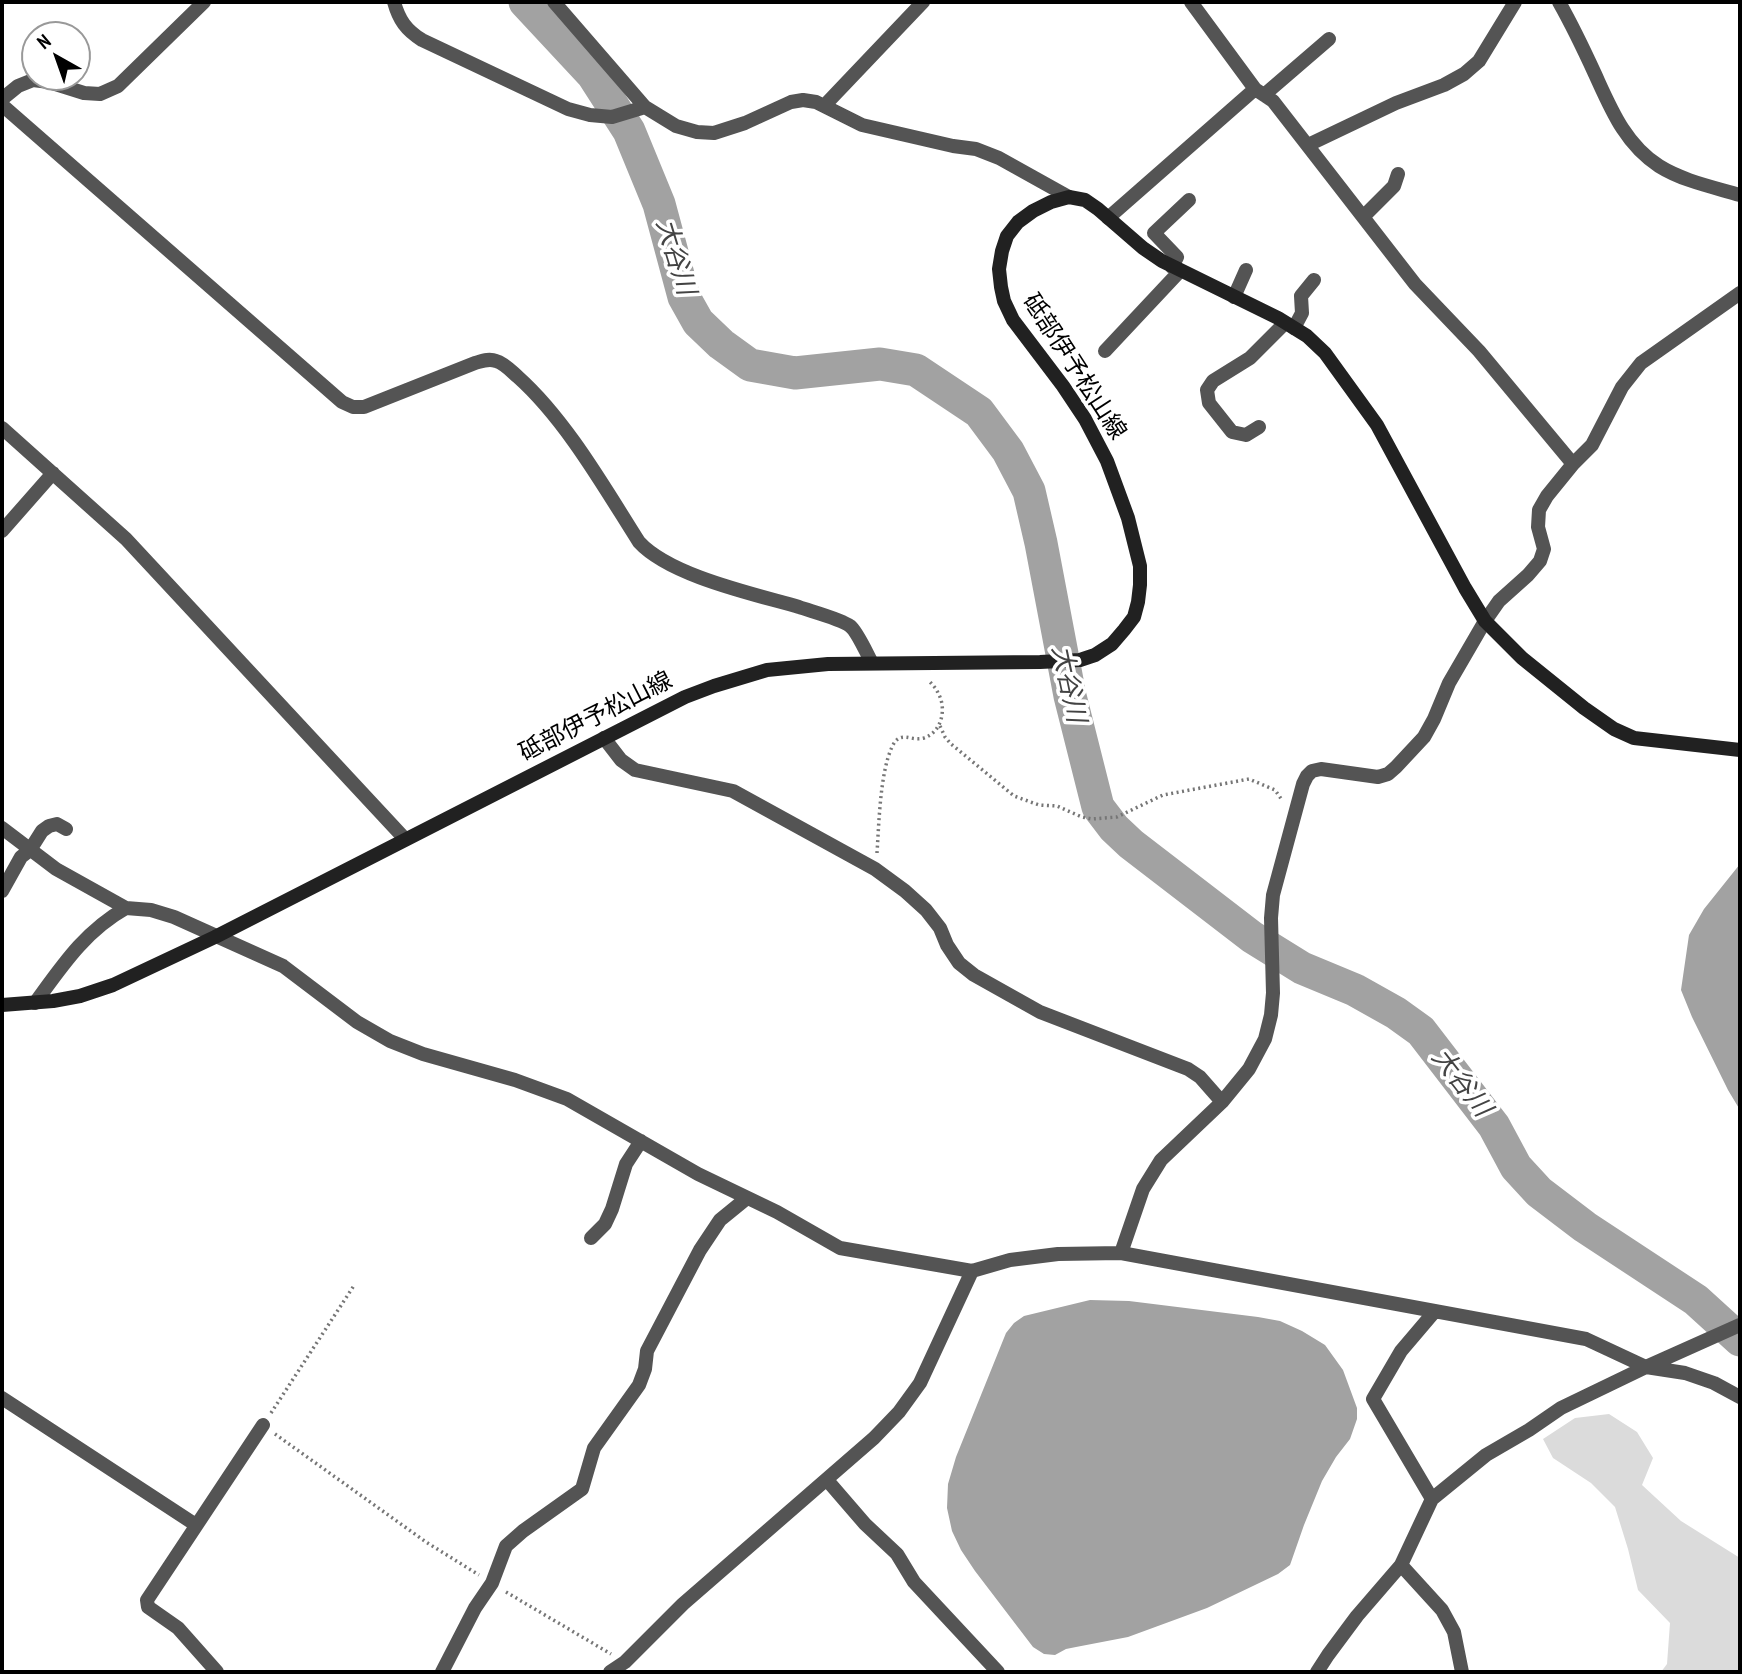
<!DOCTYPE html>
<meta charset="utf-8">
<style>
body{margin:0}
#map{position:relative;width:1742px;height:1674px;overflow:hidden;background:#fff;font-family:"PT Sans Narrow",sans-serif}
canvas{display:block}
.frame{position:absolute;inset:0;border:4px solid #000;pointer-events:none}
.north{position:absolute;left:21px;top:21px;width:70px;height:70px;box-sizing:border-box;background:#fff;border:2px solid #999;border-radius:50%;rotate:320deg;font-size:19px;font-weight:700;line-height:28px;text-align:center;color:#000}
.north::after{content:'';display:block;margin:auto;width:24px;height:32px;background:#000;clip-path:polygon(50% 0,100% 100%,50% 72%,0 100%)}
</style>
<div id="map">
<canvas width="1742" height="1674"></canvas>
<div class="frame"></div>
<div class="north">N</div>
</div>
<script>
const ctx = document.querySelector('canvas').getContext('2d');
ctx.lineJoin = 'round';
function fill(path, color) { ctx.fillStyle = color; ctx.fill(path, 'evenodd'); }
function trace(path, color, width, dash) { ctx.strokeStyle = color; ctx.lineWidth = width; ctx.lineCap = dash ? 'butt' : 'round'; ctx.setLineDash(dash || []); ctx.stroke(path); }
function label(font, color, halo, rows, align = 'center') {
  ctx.font = font + ' "PT Sans Narrow","Noto Sans JP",sans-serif'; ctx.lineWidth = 7; ctx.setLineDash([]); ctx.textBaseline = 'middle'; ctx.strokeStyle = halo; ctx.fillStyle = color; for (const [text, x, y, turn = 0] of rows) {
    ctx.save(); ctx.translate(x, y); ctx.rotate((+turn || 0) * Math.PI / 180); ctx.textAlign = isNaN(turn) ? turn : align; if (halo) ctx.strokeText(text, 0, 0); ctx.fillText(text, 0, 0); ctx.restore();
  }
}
fill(new Path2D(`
 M1609 1414 1637 1432 1653 1458 1642 1485 1681 1521 1740 1558V1672H1661L1667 1664 1670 1623 1638 1590 1628 1549 1615 1507 1591 1483 1553 1458 1543 1439 1575 1418Z`), '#dbdbdb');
fill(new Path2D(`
 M1740 864V1110L1728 1090 1692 1017 1681 990 1689 935 1704 909Z
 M1090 1300 1129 1301 1258 1317 1280 1321 1302 1331 1325 1345 1343 1370 1357 1408V1419L1350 1439 1336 1457 1322 1481 1304 1525 1290 1565 1278 1574 1207 1608 1128 1637 1076 1647 1066 1649 1055 1655 1044 1654 1033 1647 975 1571 961 1550 952 1531 947 1508 948 1484 956 1457 1006 1333 1014 1323 1024 1316Z`), '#a2a2a2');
trace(new Path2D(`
 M525 2 593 75 629 131 659 204 684 297 698 322 721 344 750 365 795 373 880 364 916 370 979 412 1008 451 1029 491 1041 543 1070 696 1098 807 1114 828 1131 844 1252 937 1302 968 1355 990 1396 1013 1421 1031 1494 1126 1516 1167 1539 1192 1585 1227 1696 1300 1740 1340`), '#a2a2a2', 33);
trace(new Path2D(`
 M940 726 945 737 951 744 1014 796 1039 805 1057 806 1082 817 1092 819 1117 817 1163 795 1249 779 1275 790 1282 800
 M877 853C879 823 880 773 892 747 900 729 911 742 924 738 942 732 947 708 938 693 936 688 932 684 928 680
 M271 1413 355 1284
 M275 1434 426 1542 479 1575
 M506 1592 611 1654`), '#767676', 3.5, [2, 3.5]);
trace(new Path2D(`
 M394 2C399 20 406 30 422 40L568 109 590 115 612 117 645 107
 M554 2 645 107 676 126 697 132 714 133 745 123 791 102 803 100 816 102 862 125 953 146 976 149 999 158 1069 197
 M1191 2 1255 89 1273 101 1415 284 1479 351 1573 464
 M1559 2C1572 25 1584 50 1595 74 1611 109 1625 144 1659 166 1683 181 1713 187 1740 195
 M1264 95 1329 39
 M2 99 18 86 33 80 49 82 84 93 100 94 118 86 204 2
 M2 105 342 402 353 407H364L475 363C482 361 489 358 496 361 504 363 511 371 518 377 566 420 604 487 639 542 670 576 754 594 799 607 810 611 841 619 850 626 857 631 867 654 872 663
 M824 106 923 2
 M1308 145 1396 103 1444 85 1464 74 1479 61 1515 2
 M1363 217 1394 186 1398 174
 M1108 218 1255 89
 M1172 267 1177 257 1154 233 1189 200
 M1234 297 1246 270
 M1294 328 1302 313 1301 296 1314 280
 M1105 351 1180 271
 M1259 427 1246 435 1232 432 1209 403 1207 390 1213 381 1250 358 1285 323
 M2 428 126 539 405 839
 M2 531 53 473
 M604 738 621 760 635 770 733 791 875 869 905 891 926 910 940 928 947 945 959 963 974 975 1040 1012 1188 1069 1200 1077 1222 1102
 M2 828 56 869 126 908 151 910 174 917 283 966 357 1022 390 1041 423 1054 515 1080 567 1099 698 1174 777 1212 840 1248 972 1271 1010 1260 1058 1254 1121 1253 1586 1339 1646 1367 1685 1373 1714 1383 1740 1397
 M2 891 21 857 30 850 42 831 49 826 57 824 66 829
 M35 1003C62 966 85 931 126 908
 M591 1238 605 1224 612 1209 626 1164 641 1141
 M1121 1253 1143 1189 1161 1160 1222 1102 1249 1069 1265 1039 1271 1015 1273 993 1271 918 1273 895 1303 784 1307 776 1312 771 1321 769 1378 777 1388 774 1396 767 1424 737 1434 719 1449 683 1485 621 1499 601 1528 575 1540 561 1544 549 1538 527 1539 510 1547 496 1573 464 1592 445 1622 387 1641 363 1740 293
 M2 1398 196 1525
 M827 1480 865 1524 897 1554 914 1582 998 1672
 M1432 1499 1373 1399 1401 1351 1435 1311
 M1401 1565 1442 1610 1454 1632 1462 1672
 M217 1672 178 1628 148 1607 147 1600 263 1425
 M442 1672 475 1608 492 1583 506 1546 523 1531 582 1489 594 1448 639 1385 645 1369 647 1351 700 1250 720 1220 747 1198
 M610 1672 625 1662 683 1604 874 1438 899 1412 920 1383 972 1271
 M1317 1672 1328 1655 1357 1616 1401 1565 1432 1499 1486 1455 1529 1430 1561 1408 1646 1367 1740 1325`), '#545454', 14);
trace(new Path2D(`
 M2 1005 53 1001 80 996 113 985 215 937 685 697 714 686 767 670 828 664 1040 662 1080 660 1095 655 1112 644 1124 630 1134 617 1138 602 1140 585V566L1128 518 1107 461 1085 419 1063 386 1013 320 1004 301 1001 287 999 269 1002 251 1007 236 1018 222 1033 211 1051 202 1069 197 1085 200 1098 209 1143 248 1162 261 1278 318 1307 336 1325 353 1377 425 1465 588 1485 621 1522 658 1584 708 1614 729 1634 738 1740 750`), '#212121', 14);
label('24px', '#000', '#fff', [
 ["砥部伊予松山線",1074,367,57],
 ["砥部伊予松山線",596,717,-27]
]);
label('italic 26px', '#434343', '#fff', [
 ["大谷川",675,257,73],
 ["大谷川",1068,684,78],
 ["大谷川",1461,1083,52]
]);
</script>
